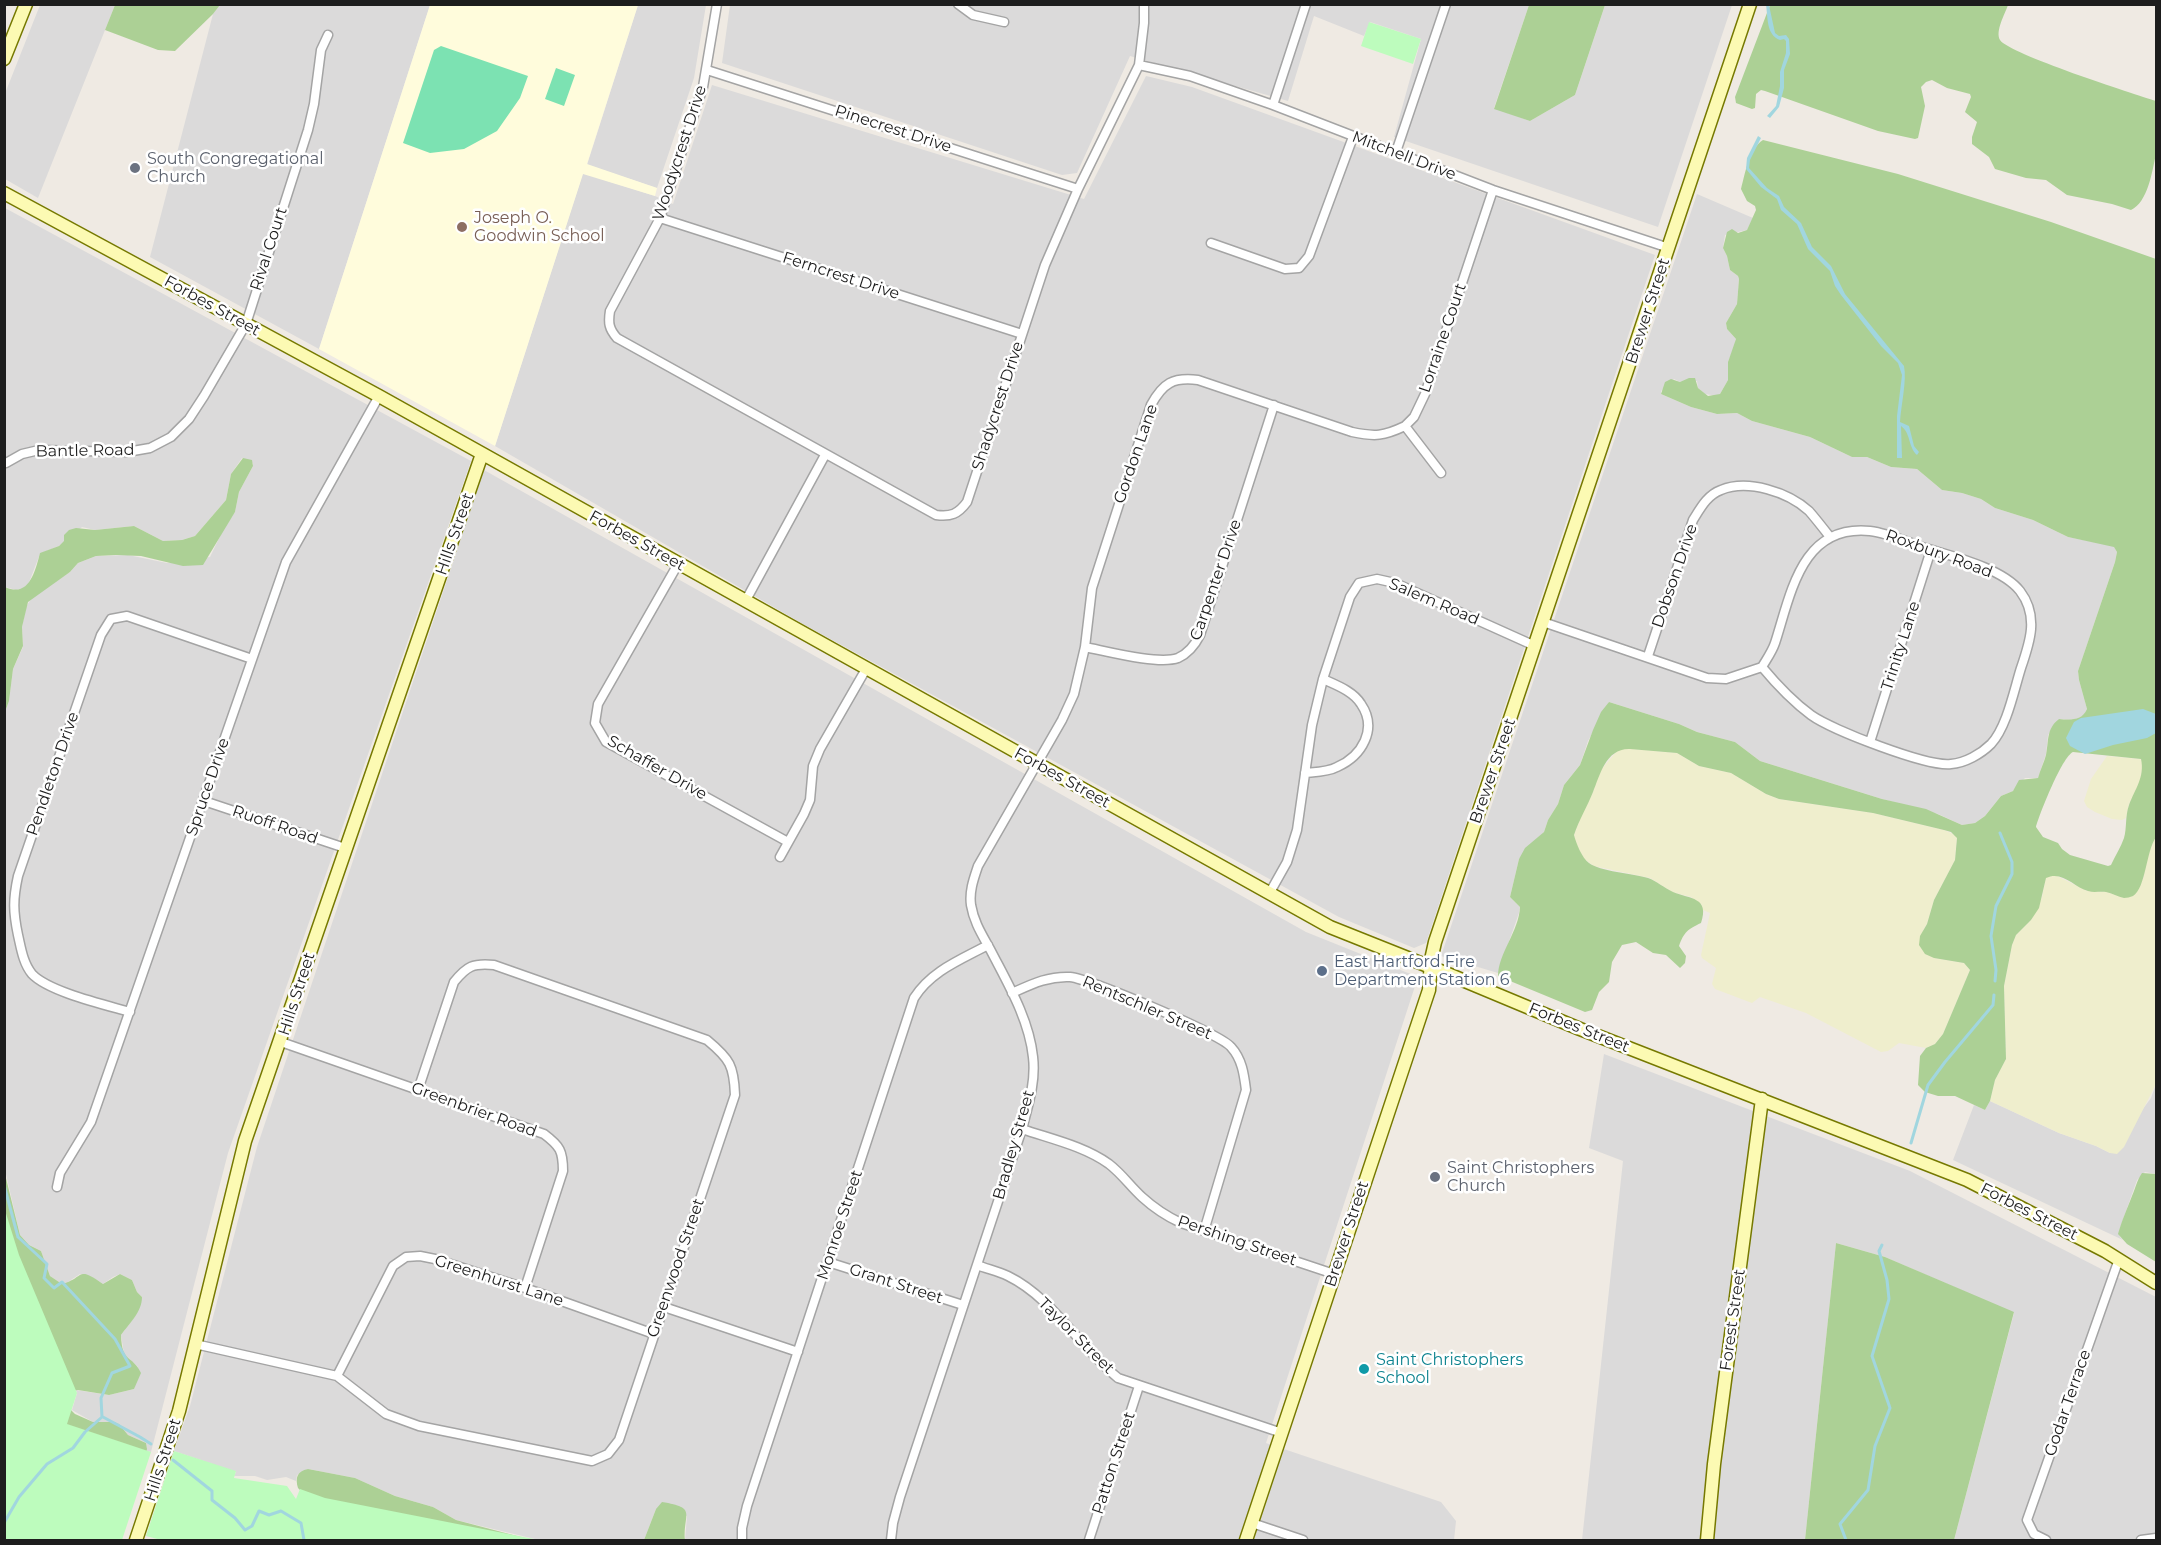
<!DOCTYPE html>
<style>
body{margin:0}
#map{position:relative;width:2161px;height:1545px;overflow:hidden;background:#efeae3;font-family:Montserrat,sans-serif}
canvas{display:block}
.frame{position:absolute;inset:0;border:6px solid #1d1d1d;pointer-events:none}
</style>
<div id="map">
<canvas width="2161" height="1545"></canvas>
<div class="frame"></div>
</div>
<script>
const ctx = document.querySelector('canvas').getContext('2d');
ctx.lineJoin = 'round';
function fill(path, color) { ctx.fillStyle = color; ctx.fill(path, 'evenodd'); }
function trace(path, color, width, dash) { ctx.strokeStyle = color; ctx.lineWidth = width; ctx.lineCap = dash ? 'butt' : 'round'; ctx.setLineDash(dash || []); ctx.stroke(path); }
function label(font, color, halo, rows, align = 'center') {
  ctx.font = font + ' Montserrat,sans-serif'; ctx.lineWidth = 5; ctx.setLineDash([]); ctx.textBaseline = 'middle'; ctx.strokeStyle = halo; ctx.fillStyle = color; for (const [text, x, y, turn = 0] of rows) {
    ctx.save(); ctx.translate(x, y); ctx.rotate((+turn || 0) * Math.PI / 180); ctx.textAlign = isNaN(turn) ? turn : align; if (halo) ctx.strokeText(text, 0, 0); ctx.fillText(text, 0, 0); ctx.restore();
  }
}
fill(new Path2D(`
 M40 5H115L38 198 5 179 4 96Z
 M220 5H430L319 349 150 257 213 14Z
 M638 5H706L694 78 657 188 587 165Z
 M730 5H1529L1494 108 1530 121 1575 95 1605 5H1732L1658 227 1394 137 1421 39 1370 22 1364 36 1314 16 1288 101 1130 56 1077 173 1062 175 722 63Z
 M1146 76 1192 87 1655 255 1426 943 1414 948 1339 917 803 624 495 446 583 173 655 196 673 204 712 85 1084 199Z
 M1697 194 1753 218 1747 230 1725 235 1723 248 1727 256 1730 270 1738 276 1739 279 1737 304 1726 323 1727 329 1736 339 1735 345 1728 362V380L1720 394 1717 396 1705 394 1698 388 1697 381 1680 382 1674 379 1661 391V394L1691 407 1717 414 1737 413 1752 421 1810 437 1852 457H1867L1891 467 1917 469 1942 490 1962 493 1981 499 1995 508 2033 520 2068 537 2114 546 2117 552 2115 562 2078 671 2079 680 2087 709 2085 715 2073 720 2059 719 2048 735 2046 754 2038 778H2025L2013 791 2001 796 1985 816 1975 823 1962 825 1938 814 1882 799 1760 761 1735 742 1697 732 1679 724 1609 702 1588 741 1580 765 1564 785 1558 804 1548 820 1544 832 1519 859 1510 897 1520 907 1519 913 1498 973 1441 956Z
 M5 208 471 461 228 1153 151 1452 147 1451 146 1443 128 1435 119 1424 113 1422H93L72 1410 77 1393 76 1390 109 1395 134 1389 138 1367 124 1354 121 1335 136 1315 142 1297 137 1292 132 1280 120 1274 113 1277 103 1284 92 1277 80 1274 68 1282 62 1284 50 1276 41 1251 29 1245 20 1235 5 1170V712L9 701 13 669 23 647 22 627 26 607 32 597 70 572 78 563 96 556 128 555 167 563 210 557 224 528 235 512 239 492 253 466V463L242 458 231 474 226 500 195 536 182 540 163 541 134 526 95 530 82 527 59 546 40 554 28 585 22 589 16 590 5 587Z
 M484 470 1306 932 1418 977 1266 1443 1441 1502 1456 1521 1454 1540H685L687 1516 656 1509 644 1540H539L456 1520 433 1507 395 1496 355 1478 308 1469 297 1475 296 1481 286 1477 267 1480 255 1476H234L236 1472 174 1451 190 1406 257 1147Z
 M1604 1054 1910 1171 2156 1297V1540H1954L2014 1313 1885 1257 1836 1243 1805 1540H1582L1623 1161 1589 1148Z
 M2156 1084V1174L2145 1172 2137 1180 2119 1231 2120 1237 2123 1240 1953 1160 1974 1105 1985 1110 1990 1101 2059 1133 2096 1146 2110 1153 2151 1098Z`), '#dbdada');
fill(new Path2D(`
 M430 5H638L587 164 657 188 655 196 583 174 495 446 319 349Z`), '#fffcdc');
fill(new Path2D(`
 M1623 748 1677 753 1699 766 1731 773 1766 794 1779 799 1873 813 1944 830 1955 835 1957 837 1955 860 1934 900 1927 924 1923 930 1934 958 1964 963 1970 970 1943 1034 1935 1044 1926 1048 1899 1043 1888 1051 1881 1052 1806 1013 1760 997 1752 1003 1715 989 1712 984 1716 968 1702 958 1701 955 1710 913 1703 910 1701 904 1691 897 1672 892 1650 878 1594 866 1584 859 1575 842 1574 835 1581 815 1593 792 1599 772 1617 751Z
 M2107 756 2141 759 2143 765 2140 783 2129 804 2126 818 2122 820 2112 819 2095 812 2087 807 2084 801 2091 779Z
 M2156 837V1084L2124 1147 2117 1154 2110 1153 2096 1146 2059 1133 1990 1101 1995 1080 2006 1059 2004 986 2012 945 2016 935 2031 920 2042 897 2046 877 2051 875 2057 876 2087 891 2107 892 2125 898 2143 879 2150 846Z`), '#efeecd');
fill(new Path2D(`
 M115 5V4L220 5 213 14 175 51 158 50 105 30Z
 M1529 5H1605L1575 95 1530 121 1494 109Z
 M1770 5H2008C2005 14 1995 31 2000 40 2009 54 2134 94 2156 101 2156 117 2160 138 2156 154 2152 172 2148 202 2131 210L2112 204 2067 195 2046 180 2026 178 1995 169 1989 157 1972 144V137L1977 122 1965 112 1971 97 1970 94 1947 88 1932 80 1926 82 1921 87 1925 106 1918 138 1915 139 1878 131 1765 91 1761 90 1756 94 1755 108 1752 109 1736 103 1735 97Z
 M1763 140 1898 174 2051 222 2156 259V837C2146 851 2146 888 2133 896 2130 897 2127 898 2124 898 2118 897 2112 893 2106 892 2100 891 2094 893 2088 891 2074 887 2062 870 2046 878L2039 908 2031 920 2016 935 2012 945 2004 986 2006 1059 1995 1080 1990 1101 1985 1110 1955 1096H1938L1925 1092 1918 1085 1920 1056 1926 1048 1935 1044 1943 1034 1970 970 1964 963 1934 958 1925 954 1919 945 1920 936 1927 924 1934 900 1955 860 1957 838 1951 832 1944 830 1873 813 1779 799 1766 794 1731 773 1699 766 1677 753 1630 749C1606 748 1600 775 1593 792 1587 807 1579 820 1574 835 1576 843 1582 858 1589 863 1599 871 1634 874 1648 878 1657 881 1664 888 1673 892 1690 899 1710 897 1701 923 1688 929 1684 932 1679 946L1686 956 1685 963 1680 968 1666 955 1653 953 1636 942 1622 945 1612 962 1609 982 1599 992 1592 1010 1585 1012 1498 976C1498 954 1519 931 1520 907L1510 897 1519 859 1525 848 1544 832 1548 820 1558 804 1564 785 1580 765 1593 730 1601 712 1609 702 1679 724 1697 732 1735 742 1760 761 1882 799 1926 809 1962 825 1975 823 1985 816 2001 796 2013 791 2019 780 2038 778C2040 770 2044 763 2046 755 2049 741 2046 729 2059 719 2070 720 2082 721 2087 709L2079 680 2078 671 2115 562 2117 552 2114 547 2068 537 2033 520 1995 508 1981 499 1962 493 1942 490 1917 469 1891 467 1867 457H1852L1810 437 1752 421 1737 413 1717 414 1691 407 1661 394 1665 382 1671 379 1680 382 1689 378H1695L1698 388 1708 396 1720 394 1728 380V362L1736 339 1727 329 1726 323 1737 304 1739 279 1738 276 1730 270 1727 256 1723 248 1727 232 1732 229 1738 233 1747 230 1756 210 1755 206 1747 201 1741 189C1745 174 1749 149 1763 140ZM2073 752 2141 759C2145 777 2135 789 2129 805 2125 816 2127 828 2124 838 2121 847 2115 856 2111 865L2108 866 2070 855 2062 849 2058 843 2043 837 2036 827C2040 813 2062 757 2073 752Z
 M243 458 252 460 253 466 239 492 235 512 203 565 183 566 141 556 116 555 96 556 78 563 70 572 28 602 22 627 23 646 13 669 9 701 5 712V587C29 598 35 572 40 553L59 546 64 541V535L69 530 76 528 95 530 134 526 163 541 182 540 195 536 226 500 231 474Z
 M4 1170 20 1235 29 1245 41 1251 50 1276 62 1284C85 1278 76 1265 103 1284L120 1274 132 1280 137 1292 142 1297C142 1312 129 1324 121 1335 122 1364 132 1354 141 1373L134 1389 109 1395 78 1390 72 1391 70 1409 75 1414 93 1422H114L119 1424 128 1435 146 1443 147 1449 143 1468 5 1540Z
 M2142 1173 2156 1174V1262L2127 1244 2118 1234C2122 1220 2127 1209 2132 1196 2136 1187 2137 1180 2142 1173Z
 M1836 1243 1885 1257 2014 1312 1954 1540H1805Z
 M308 1469 355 1478 395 1496 433 1507 456 1520 532 1540H377L330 1522 298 1488C295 1478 297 1471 308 1469Z
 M662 1502C698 1508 683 1513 685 1540H644L656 1509Z`), '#acd095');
fill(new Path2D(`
 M1369 22 1421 39 1413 64 1361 46Z
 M4 1207 19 1255 77 1393 67 1424 151 1452 122 1540H5Z
 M174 1451 236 1471 234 1478 287 1486 296 1499 300 1489 325 1498 539 1540H161L146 1536Z`), '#bdfcbd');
fill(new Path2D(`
 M441 46 528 76 520 98 497 131 464 149 430 153 403 143 434 50Z
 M556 68 575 75 564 106 545 99Z`), '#7ce2b2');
fill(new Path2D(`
 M1766 5H1769L1775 33 1779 36 1786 35 1789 39 1790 54 1784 70V88L1779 107 1770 118 1767 116 1776 106 1780 86V72L1786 53V41L1784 39 1780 40C1766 35 1768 17 1766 5Z
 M1758 136 1761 138 1750 160 1749 168 1767 188 1779 196 1784 207 1801 223 1812 247 1831 266 1845 294 1904 366C1907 381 1901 405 1900 422L1909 426 1914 446 1919 452 1917 455C1908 447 1911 433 1901 426L1902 458H1897V416L1902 375 1898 363 1881 346 1841 295 1835 286 1830 271 1808 249 1797 224 1781 210 1777 199 1761 187 1746 169 1747 158Z
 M2143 709 2156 714V733L2147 738 2113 745 2085 754 2070 746 2066 738 2074 722 2081 718Z`), '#a1d6df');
trace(new Path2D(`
 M1995 981 1996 970 1991 936 1996 906 2012 874V862L2000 833
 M1911 1143 1928 1085 1945 1062 1993 1005 1994 995
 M4 1185 18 1237 47 1264 44 1278 54 1288 62 1282 115 1339 130 1366 112 1373 101 1398 102 1417 85 1432 73 1448 47 1464 19 1497 4 1523
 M103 1417 140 1437 151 1444
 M173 1460 212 1491V1500L235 1518 245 1530 252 1526 259 1511 269 1515 281 1511 301 1523 304 1540
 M1846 1540 1840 1524 1868 1490 1875 1446 1890 1408 1872 1356 1889 1299 1887 1280 1879 1251 1882 1245`), '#a1d6df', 3);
const street = new Path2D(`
 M717 4 703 87 660 218 610 311C608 323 609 329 617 338L936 515C951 517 958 514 967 502L1045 265 1078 189 1139 65 1144 23V4
 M958 4 973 15 1004 22
 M1139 65 1190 76 1273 105 1493 190 1669 248
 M707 70 1078 189
 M1273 105 1306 4
 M1396 152 1446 4
 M660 218 1022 334
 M1211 243 1285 269 1299 268 1309 256 1353 137
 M6 463 22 454 39 450 127 452 150 448 171 437 189 419 204 396 246 324 308 130 314 104 321 50 328 35
 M1441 473 1405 426 1414 417 1425 394 1493 190
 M678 564 598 704 595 723 606 742 788 842
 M746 600 825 455
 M1543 622 1707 678 1726 679 1762 667C1777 685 1792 701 1811 715 1832 730 1927 767 1951 764 1965 763 1981 754 1991 744 2007 727 2014 690 2021 668 2030 642 2039 616 2020 591 2001 567 1950 556 1922 547 1905 541 1887 533 1870 531 1801 524 1791 594 1775 643 1772 652 1766 660 1762 667
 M1085 647C1106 651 1158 665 1178 658 1189 653 1195 645 1200 635L1274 405
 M1648 656 1693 520C1700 509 1707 495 1721 490 1748 479 1788 492 1809 511 1816 519 1823 528 1830 537
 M1870 742 1931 550
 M1305 773C1315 772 1328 772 1337 767 1362 756 1378 729 1361 704 1353 691 1336 685 1323 679
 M204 801 345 848
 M780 857 804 814 810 800 813 766 820 749 866 669
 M1269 894 1287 862 1297 830 1312 725 1323 679 1350 597 1359 583 1377 579 1395 583 1535 646
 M1012 993C1032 984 1048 976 1070 977 1090 979 1219 1033 1231 1047 1242 1059 1244 1074 1246 1090L1204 1231
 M130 1012C106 1005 49 992 32 974 23 963 21 948 18 935 13 911 13 899 18 876L101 635 111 619 127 616 252 659
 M281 1042 544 1134C560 1146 563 1151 563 1171L525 1288
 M1022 1129C1051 1139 1084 1146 1109 1164 1122 1174 1130 1186 1142 1197 1154 1208 1166 1216 1181 1223L1334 1274
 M57 1187 60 1173 91 1122 286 562 379 396
 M828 1262 963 1305
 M977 1265C987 1269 998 1271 1008 1276 1053 1298 1079 1347 1118 1378L1282 1433
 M664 1307 798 1352
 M195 1344 337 1376 386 1414 419 1426 592 1461 608 1454 619 1440 735 1095C734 1066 730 1059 707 1040L494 965C473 963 467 966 454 982L418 1090
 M337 1376 393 1266 406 1257 420 1256 435 1259 525 1288 654 1334
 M1252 1523 1303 1540
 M742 1540V1528L747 1506 914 998C931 971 960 960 988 945
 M891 1540 893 1523 900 1497 1022 1129C1028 1106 1036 1082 1033 1057 1029 1019 1008 984 991 951 983 936 974 923 971 905 969 891 974 878 978 866L1062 720 1074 694 1085 647 1092 588 1151 405C1163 383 1173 377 1198 380L1352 432C1375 437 1384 436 1405 426
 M1089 1540 1139 1386
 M2046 1540 2034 1534 2027 1520 2119 1259
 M2141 1540 2156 1538`);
const secondary = new Path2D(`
 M4 59 26 4
 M4 193 379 396 1330 927 1448 974 1580 1029 1967 1180 2105 1251 2156 1283
 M136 1540 179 1411 245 1141 482 454
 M1246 1540 1429 990 1431 960 1435 942 1750 4
 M1707 1540 1714 1464 1762 1099`);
trace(street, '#a4a4a4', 11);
trace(secondary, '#767900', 15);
trace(street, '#fff', 8);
trace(secondary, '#fcfab3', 12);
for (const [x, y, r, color] of [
 [135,168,6,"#6b7280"],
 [462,227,6,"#8d6e63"],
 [1322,971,6,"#5c6f8a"],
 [1435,1177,6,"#6b7280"],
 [1364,1369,6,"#0f9aa8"]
]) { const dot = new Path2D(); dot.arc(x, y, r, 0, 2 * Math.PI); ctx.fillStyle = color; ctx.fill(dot); trace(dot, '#fff', 2); }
label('16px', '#1d1d1d', '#fff', [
 ["Pinecrest Drive",893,129,18],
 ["Woodycrest Drive",680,153,-72],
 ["Mitchell Drive",1404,156,21],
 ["Rival Court",269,249,-72],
 ["Ferncrest Drive",841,276,18],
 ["Forbes Street",212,306,29],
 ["Brewer Street",1648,311,-72],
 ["Lorraine Court",1443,338,-71],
 ["Shadycrest Drive",998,406,-72],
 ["Bantle Road",85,451,-1],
 ["Gordon Lane",1136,454,-71],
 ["Hills Street",455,534,-71],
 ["Forbes Street",637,541,29],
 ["Roxbury Road",1939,554,20],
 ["Dobson Drive",1675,576,-71],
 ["Carpenter Drive",1216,580,-71],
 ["Salem Road",1434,602,23],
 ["Trinity Lane",1901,646,-72],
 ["Schaffer Drive",657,768,30],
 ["Brewer Street",1493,771,-71],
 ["Pendleton Drive",53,774,-71],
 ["Forbes Street",1062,778,29],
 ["Spruce Drive",208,787,-71],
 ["Ruoff Road",275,825,19],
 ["Hills Street",297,994,-72],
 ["Rentschler Street",1147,1008,23],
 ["Forbes Street",1579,1028,22],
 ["Greenbrier Road",474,1110,20],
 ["Bradley Street",1014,1145,-74],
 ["Forbes Street",2029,1212,27],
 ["Monroe Street",840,1225,-72],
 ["Brewer Street",1347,1234,-72],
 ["Pershing Street",1237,1241,19],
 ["Greenwood Street",676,1268,-71],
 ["Greenhurst Lane",499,1281,18],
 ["Grant Street",896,1284,18],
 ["Forest Street",1733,1320,-82],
 ["Taylor Street",1076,1336,45],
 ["Godar Terrace",2068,1403,-71],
 ["Hills Street",163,1460,-72],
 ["Patton Street",1114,1463,-72]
]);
label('16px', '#5b616d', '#fff', [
 ["South Congregational",147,159],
 ["Church",147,177],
 ["Saint Christophers",1447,1168],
 ["Church",1447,1186]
], 'left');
label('16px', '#785e54', '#fff', [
 ["Joseph O.",474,218],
 ["Goodwin School",474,236]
], 'left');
label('16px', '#4e5e75', '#fff', [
 ["East Hartford Fire",1334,962],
 ["Department Station 6",1334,980]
], 'left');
label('16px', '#0d838f', '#fff', [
 ["Saint Christophers",1376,1360],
 ["School",1376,1378]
], 'left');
</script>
